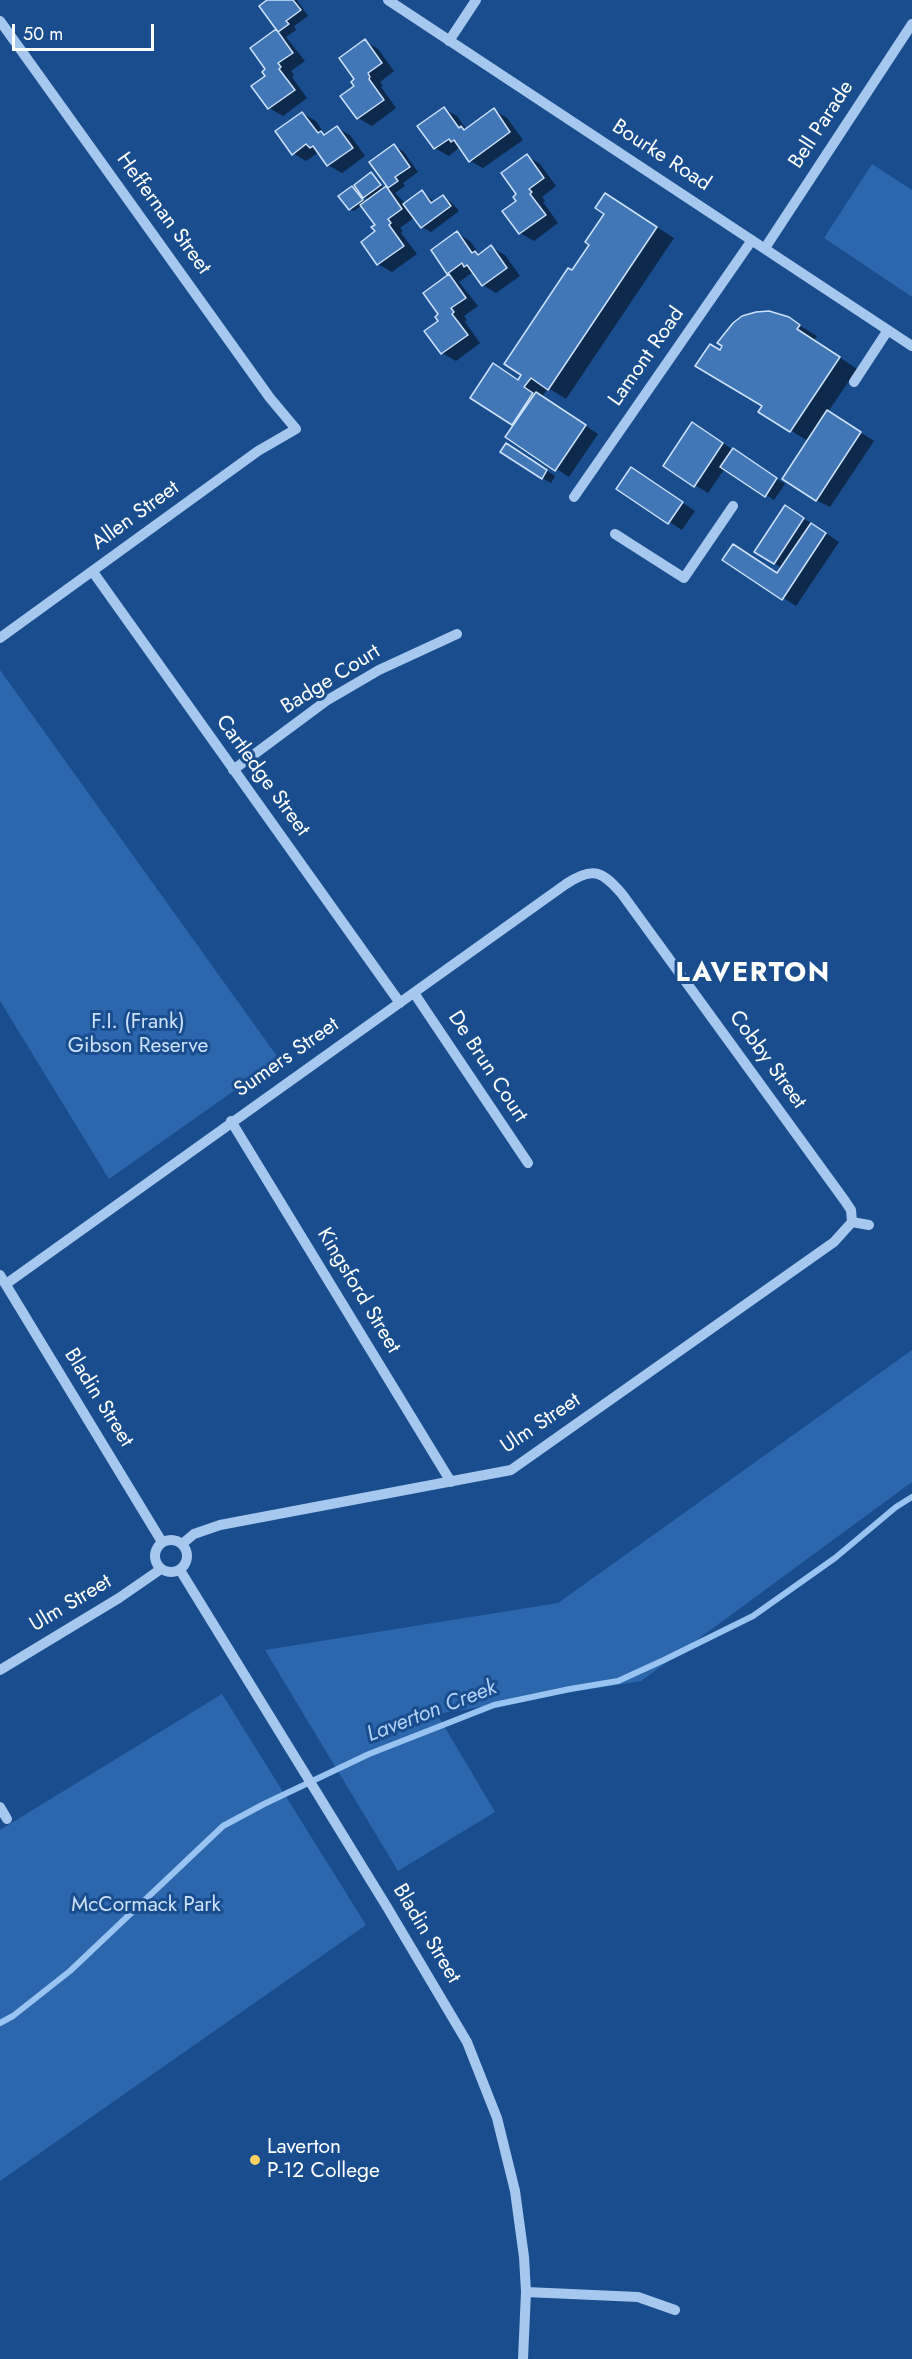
<!DOCTYPE html>
<style>
body{margin:0}
#map{position:relative;width:912px;height:2359px;overflow:hidden;background:#194d8e;font-family:Jost,sans-serif}
canvas{display:block}
.scale{position:absolute;left:12px;top:24px;width:142px;height:27px;box-sizing:border-box;border:3px solid #fff;border-top:0;padding-left:8px;font-size:18px;line-height:21px;white-space:nowrap;color:#fff;-webkit-text-stroke:4px #194d8e;paint-order:stroke}
</style>
<div id="map">
<canvas width="912" height="2359"></canvas>
<div class="scale">50 m</div>
</div>
<script>
const ctx = document.querySelector('canvas').getContext('2d');
ctx.lineJoin = 'round';
function fill(path, color) { ctx.fillStyle = color; ctx.fill(path, 'evenodd'); }
function trace(path, color, width, dash) { ctx.strokeStyle = color; ctx.lineWidth = width; ctx.lineCap = dash ? 'butt' : 'round'; ctx.setLineDash(dash || []); ctx.stroke(path); }
function label(font, color, halo, rows, align = 'center') {
  ctx.font = font + ' Jost,sans-serif'; ctx.lineWidth = 6; ctx.setLineDash([]); ctx.textBaseline = 'middle'; ctx.strokeStyle = halo; ctx.fillStyle = color; for (const [text, x, y, turn = 0] of rows) {
    ctx.save(); ctx.translate(x, y); ctx.rotate((+turn || 0) * Math.PI / 180); ctx.textAlign = isNaN(turn) ? turn : align; if (halo) ctx.strokeText(text, 0, 0); ctx.fillText(text, 0, 0); ctx.restore();
  }
}
fill(new Path2D(`
 M872 164 912 190V297L824 238Z
 M0 670 279 1059 109 1179 0 1001Z
 M912 1350V1482L641 1681 437 1714 495 1812 398 1871 265 1650 558 1603Z
 M222 1694 366 1925 0 2181V1830Z`), '#2c67ad');
fill(new Path2D(`
 M269 0H297L308 16 294 26 296 30 286 37 305 61 291 71 294 75 292 77 307 98 283 116 269 108 267 76 278 30Z
 M365 41 378 49 394 71 380 82 383 86 381 87 396 108 372 126 358 118 342 96 356 86Z
 M444 109 457 116 467 130 494 110 507 118 523 140 483 168 470 161 460 147 449 156 435 148Z
 M302 113 316 121 326 136 337 128 350 135 365 156 342 173 328 165 319 152 306 161 293 153Z
 M394 146 403 151 418 172 403 183 405 186 395 193 406 204 422 192 435 202 443 197 451 202 459 211 431 232 422 227 415 217 400 228 403 231 401 233 417 254 392 272 378 264 363 242 377 232V226L362 205 354 211 350 209 352 188 361 193 371 174 385 189 388 186ZM360 194 369 200 366 203Z
 M527 156 540 164 556 186 542 197 545 201 543 202 558 223 534 241 520 233 504 211 519 201Z
 M606 195 674 238 566 399 548 388 542 397 598 434 569 477 508 437 515 426 472 397 511 376 519 380 573 272 591 245 606 213Z
 M457 233 470 241 480 255 491 247 505 255 520 276 496 293 483 285 473 272 459 282 478 306 464 316 467 320 465 322 480 343 456 361 442 353 426 331 440 321 441 314 425 293 451 274 448 272Z
 M789 319 817 336 814 340 857 369 828 412 874 441 830 507 816 500 808 441 760 412 764 405 721 351Z
 M706 432 785 484 774 500 725 468 708 493 695 485Z
 M515 450 555 476 551 483 542 478Z
 M644 477 695 511 682 530 618 489Z
 M794 512 839 542 796 606 724 560 778 574 782 568 774 563Z`), '#0007');
trace(new Path2D(`
 M0 2023 13 2016 70 1971 223 1826 264 1804 369 1754 494 1705 570 1689 618 1681 664 1660 753 1616 835 1558 896 1507 912 1497`), '#99c3f1', 6);
const building = new Path2D(`
 M267 0H293L301 10 286 21 289 24 278 32 259 6Z
 M276 29 293 53 278 63 281 67 279 69 295 90 268 109 251 86 265 76 262 72 265 69 250 48Z
 M365 39 382 63 368 73 370 77 369 79 384 100 357 119 340 96 354 86 351 82 354 79 339 58Z
 M444 107 459 128 461 126 464 130 494 108 510 132 469 162 454 140 451 142 449 139 434 149 417 126Z
 M302 112 318 133 321 131 324 135 337 126 353 148 327 166 313 146 310 148 306 144 292 155 275 131Z
 M394 144 410 167 395 177 398 181 388 188 369 162Z
 M527 154 544 178 529 189 532 192 530 194 546 215 519 234 502 211 516 201 513 197 516 194 501 173Z
 M371 172 381 185 363 198 354 185Z
 M352 186 363 200 349 210 338 196Z
 M386 186 402 209 388 219 391 223 389 225 404 246 377 265 361 242 375 231 371 227 375 225 360 205Z
 M422 190 431 203 443 195 451 206 421 228 403 204Z
 M605 193 657 227 548 390 531 378 524 387 533 393 512 425 470 398 493 363 518 380 521 375 504 364 568 268 572 270 589 245 585 242 604 214 595 208Z
 M457 231 472 253 475 251 478 255 491 245 507 268 482 286 467 265 464 267 462 263 447 274 431 250Z
 M449 274 466 298 451 308 454 312 452 314 468 335 441 354 424 331 438 321 435 317 438 314 423 293Z
 M769 311 789 317 800 325 797 329 840 357 790 432 758 412 762 406 695 366 710 344 720 350 722 346 717 343 733 323 742 316 756 312Z
 M536 392 586 425 555 471 505 437Z
 M827 410 861 432 816 501 782 479Z
 M692 422 723 443 694 487 663 466Z
 M506 443 547 470 542 479 500 452Z
 M733 448 777 478 765 497 720 467Z
 M631 467 683 502 668 524 616 489Z
 M785 505 804 518 774 564 754 552Z
 M811 523 826 533 782 600 722 560 733 544 777 573Z`);
fill(building, '#4277b7');
trace(building, '#cde2fa', 1.5);
trace(new Path2D(`
 M388 0 912 346
 M0 21 270 398 296 429 258 451 0 638
 M449 41 476 0
 M765 248 912 24
 M854 382 888 330
 M574 497 752 240
 M615 534 684 578 733 506
 M93 572 400 1003
 M233 770 326 701 379 670 457 634
 M414 993 528 1163
 M231 1121 451 1482
 M852 1222 869 1225
 M0 1275 162 1542
 M6 1284 566 884C593 866 602 871 622 894L845 1201 851 1210 852 1222
 M155 1556a16 16 0 1 1 32 0a16 16 0 1 1-32 0Z
 M182 1544 194 1534 220 1525 511 1470 834 1242 852 1222
 M180 1570 387 1907 467 2042 497 2118 515 2191 524 2257 526 2292 523 2359
 M0 1670 119 1598 161 1569
 M0 1807 7 1819
 M526 2292 638 2297 675 2310`), '#a6c8ee', 10);
for (const [x, y, r, color] of [
 [255,2160,6,"#ffd164"]
]) { const dot = new Path2D(); dot.arc(x, y, r, 0, 2 * Math.PI); ctx.fillStyle = color; ctx.fill(dot); trace(dot, '#194d8e', 2); }
label('21px', '#fff', '#194d8e', [
 ["Bell Parade",822,125,-57],
 ["Bourke Road",661,156,33],
 ["Heffernan Street",163,214,54],
 ["Lamont Road",647,357,-55],
 ["Allen Street",136,516,-36],
 ["Badge Court",331,680,-32],
 ["Cartledge Street",262,776,54],
 ["Sumers Street",287,1058,-35],
 ["Cobby Street",767,1060,54],
 ["De Brun Court",487,1067,57],
 ["Kingsford Street",358,1291,59],
 ["Bladin Street",98,1398,58],
 ["Ulm Street",541,1424,-34],
 ["Ulm Street",71,1604,-31],
 ["Bladin Street",426,1934,59]
]);
label('21px', '#cde2fa', '#194d8e', [
 ["F.I. (Frank)",138,1023],
 ["Gibson Reserve",138,1047],
 ["McCormack Park",146,1906]
]);
label('21px', '#fff', '#194d8e', [
 ["Laverton",267,2148],
 ["P-12 College",267,2172]
], 'left');
label('italic 22px', '#b2d2f5', '#194d8e', [
 ["Laverton Creek",432,1712,-21]
]);
ctx.letterSpacing = '1.5px';
label('bold 27px', '#fff', '#194d8e', [
 ["LAVERTON",753,974]
]);
ctx.letterSpacing = '0px';
</script>
